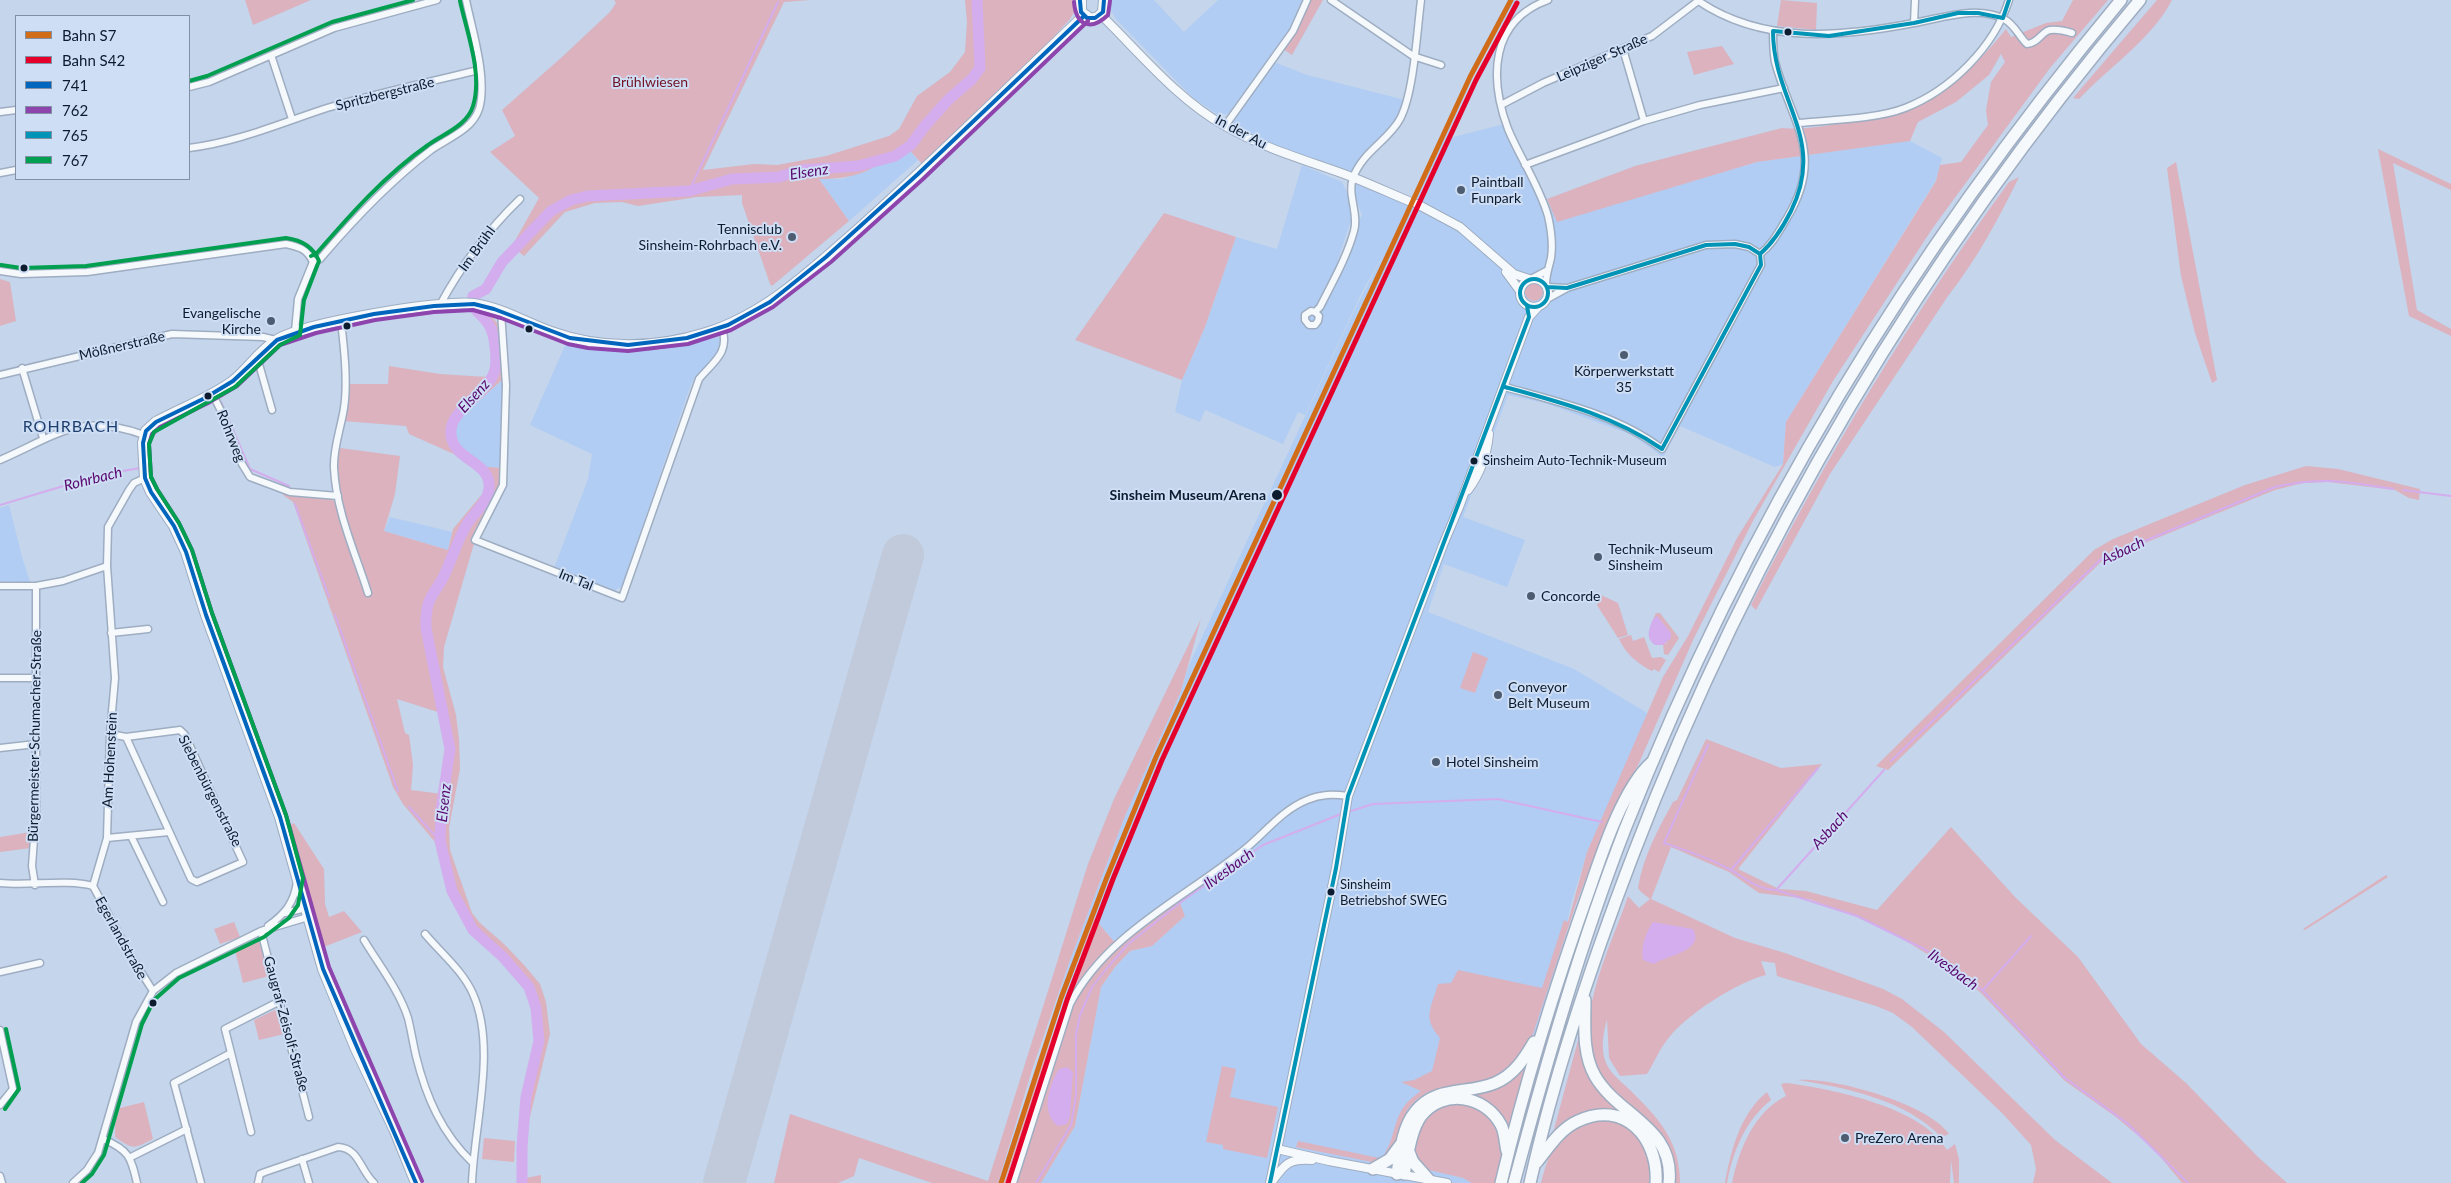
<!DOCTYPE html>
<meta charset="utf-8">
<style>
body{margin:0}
#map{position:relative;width:2451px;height:1183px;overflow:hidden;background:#c4d5ec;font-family:Lato,sans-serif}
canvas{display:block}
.legend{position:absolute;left:15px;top:15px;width:175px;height:165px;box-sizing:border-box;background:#cedef4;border:1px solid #8190a5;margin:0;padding:6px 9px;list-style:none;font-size:15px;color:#0d1b2f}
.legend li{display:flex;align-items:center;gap:10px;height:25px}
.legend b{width:25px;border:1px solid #8190a5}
</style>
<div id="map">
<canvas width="2451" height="1183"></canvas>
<ul class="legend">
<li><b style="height:6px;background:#d16c18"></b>Bahn S7</li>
<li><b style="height:6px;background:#e4002b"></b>Bahn S42</li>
<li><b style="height:6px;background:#0065bd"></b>741</li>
<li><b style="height:6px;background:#8e44ad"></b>762</li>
<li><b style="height:6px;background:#0294b6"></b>765</li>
<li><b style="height:6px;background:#019f4f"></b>767</li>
</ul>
</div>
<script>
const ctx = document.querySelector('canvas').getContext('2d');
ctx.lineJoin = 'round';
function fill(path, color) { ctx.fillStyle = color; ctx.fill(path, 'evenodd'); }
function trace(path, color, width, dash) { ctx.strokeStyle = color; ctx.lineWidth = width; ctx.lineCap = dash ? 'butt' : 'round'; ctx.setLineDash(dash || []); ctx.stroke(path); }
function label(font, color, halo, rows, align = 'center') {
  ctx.font = font + ' Lato,sans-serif'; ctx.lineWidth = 4; ctx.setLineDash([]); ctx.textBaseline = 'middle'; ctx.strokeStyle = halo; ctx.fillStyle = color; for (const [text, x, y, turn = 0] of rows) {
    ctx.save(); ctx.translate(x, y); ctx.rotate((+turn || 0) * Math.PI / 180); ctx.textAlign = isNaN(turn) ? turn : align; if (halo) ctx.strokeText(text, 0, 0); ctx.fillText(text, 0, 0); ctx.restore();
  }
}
fill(new Path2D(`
 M1111 0H1154L1184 32 1218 0H1303L1290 28 1228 114 1218 115 1192 97 1116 19 1110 9Z
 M1508 0H1516L1478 65 1446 139 1504 124 1547 199 1557 221 1757 162 1900 142 1910 141 1942 158 1936 180 1786 422 1783 464 1775 467 1680 426 1663 457 1632 435 1545 403 1508 395 1463 517 1525 540 1507 587 1444 564 1428 612 1574 669 1652 716 1643 728 1587 852 1571 904 1563 944 1536 1029 1496 1183H1041L1075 1126 1101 987 1115 967 1130 951 1152 946 1185 916 1117 945 1094 918 1056 1022 1004 1183H998L1070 960 1125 816 1181 691 1189 665 1356 307 1386 250 1362 292 1305 415 1298 412 1283 444 1205 410 1200 422 1175 412 1182 380 1205 327 1236 237 1277 249 1302 165 1342 182 1346 190 1353 214 1336 266 1362 215 1355 196 1353 178 1280 152 1232 124 1274 62 1307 75 1401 99 1407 104 1399 121 1366 156 1353 177 1411 201 1471 69Z
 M906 146 918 160 849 221 819 179H843L882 162Z
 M719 337 721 344 719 352 695 377 691 384 622 586 614 591 554 568 588 479 592 454 530 425 567 341 609 350H660Z
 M504 378V468L487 467 455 442 452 427 459 419Z
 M9 505 22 557 30 582 0 581V508Z
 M390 517 452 532 448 550 384 531Z`), '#b2cdf3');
fill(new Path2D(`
 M245 0H311L253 25Z
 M614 0H810L784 2 703 170 754 164 777 165 826 156 889 136 899 129 917 96 950 72 965 52 967 22 965 0H1075V11L1070 19 1037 55 922 164 906 146C872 169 862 179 819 179L849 221 772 286 770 284 742 203V195L697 197 638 206 622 202 595 203 565 212 524 256 512 246 539 198 490 152 515 136 502 110 562 57 610 12 616 3Z
 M1309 0H1323L1292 55 1283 49Z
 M1781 0 1817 3 1816 30 1777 26Z
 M2073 0H2108L2050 68 1932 229 1833 381 1754 519 1694 638 1639 763 1602 837 1576 904 1529 1046 1500 1078 1470 1085 1441 1088 1428 1092 1416 1100 1407 1110 1394 1148 1389 1156 1382 1158C1400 1132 1389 1112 1421 1091L1401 1082 1414 1080 1432 1071 1440 1038C1422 1017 1431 1009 1438 984L1451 983 1458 970 1542 988 1564 920 1568 922 1587 852 1663 677 1688 636 1737 538 1783 464 1786 422 1936 181 1940 165 1961 162 1988 125 1986 110 1991 82 2005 62 2001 54 1989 75 1956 102 1918 122 1910 141 1757 162 1557 222 1547 199 1635 166 1782 128C1804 130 1825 126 1847 122 1862 120 1877 118 1892 115 1939 104 1977 65 2006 29L2011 37 2046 23 2062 21Z
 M2157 0H2172C2151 40 2110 66 2079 99L2073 98Z
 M1722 46 1734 64 1694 75 1687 52Z
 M2378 149 2451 184V190L2393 163 2417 310 2451 329V336L2409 316Z
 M2176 162 2217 380 2212 383 2195 333 2181 276 2167 168Z
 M2019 177C1998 220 1977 259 1948 296L1830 474 1756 610 1751 605C1826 457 1911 316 2009 182Z
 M1164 213 1236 237 1205 327 1182 380 1075 340Z
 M0 279 10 282 16 321 0 326Z
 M1525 292a9 9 0 1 1 18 0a9 9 0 1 1-18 0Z
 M482 314 493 318 497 323 504 378 459 419 453 427 455 442 481 464 487 467 504 468 503 485 475 540 444 647 443 667 456 715 459 739 460 769 449 828 450 850 472 913 480 923 504 944 525 966 540 984 546 1002 550 1034 528 1125 526 1178 541 1175V1183H521L519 1127 538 1042 529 989 503 959 471 931 455 902 435 842 403 804 393 787 293 502 283 495 284 492 326 497 338 503 343 501C334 486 337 465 340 448L400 456 395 494 384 531 448 550 453 529 488 487 484 475 456 455 409 434 406 426 343 421 347 384H388L389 366 440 374 487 377C496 357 493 334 482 314ZM397 699 441 713 446 745 442 794 411 790 413 765 409 735 405 733Z
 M2306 466 2338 469 2420 489 2419 500 2409 498 2395 490 2328 482 2303 483 2275 490 2103 560 1888 770 1876 766 2094 550 2113 539 2245 485Z
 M1601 595 1618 603 1628 635 1618 638 1597 605Z
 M1656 613H1660L1679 638 1668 655 1664 654 1663 644 1667 643 1655 617 1653 619Z
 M1201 619 1181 691 1125 816 1070 960 1032 1070 998 1183H932L859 1158 854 1176 838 1183H774L790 1114 988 1181 1088 864 1114 799Z
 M1631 635 1633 641 1644 637 1652 658 1661 657 1666 660 1659 672 1654 669 1652 671C1638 664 1625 653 1619 639Z
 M1473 652 1488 658 1475 693 1460 688Z
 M1706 739 1781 768 1822 764 1738 869 1779 889 1806 891 1877 910 1951 827 2016 898 2078 957 2141 1044 2186 1083 2258 1157 2287 1183H2182L2153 1148 2116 1117 2065 1081 1981 993 1949 967 1899 937 1857 917 1809 899 1759 893 1729 872 1671 847 1651 899 1735 938 1785 953 1883 989 1902 999 1944 1032 2055 1140 2112 1183H2033L2036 1169 2031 1145 2003 1114 1912 1027 1893 1013 1876 1006 1777 976 1775 963 1761 961 1766 975C1737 982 1684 1016 1667 1040 1659 1050 1654 1063 1647 1074L1620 1076 1609 1058 1607 1019C1603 1034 1600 1051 1607 1065 1612 1075 1623 1083 1631 1091 1659 1119 1680 1141 1680 1183H1673C1669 1169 1668 1148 1661 1135 1651 1119 1632 1111 1619 1097 1612 1090 1603 1083 1599 1074 1570 1022 1611 948 1628 896L1639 908 1650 899 1641 892 1638 888C1643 857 1658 829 1673 802L1677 800Z
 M294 823 324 869 325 904 329 917 344 911 362 932 321 948 320 934 289 826Z
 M31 832V848L0 852V837Z
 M2386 875 2388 877 2305 930 2303 929Z
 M1178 898 1185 916 1152 946 1130 951 1115 967 1101 987 1075 1126 1041 1183H1004L1036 1082 1094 918 1117 945Z
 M234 922 240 937 220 944 214 929Z
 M253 941H259L269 976 243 983 235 950Z
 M275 1010 279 1013 284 1034 259 1040 254 1020Z
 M1580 1033 1583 1051 1625 1113H1611L1553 1133Z
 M1527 1062 1507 1133 1469 1096Z
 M1222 1066 1236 1069 1230 1097 1278 1107 1267 1158 1223 1149V1145L1206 1142Z
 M1798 1080C1833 1077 1929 1104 1949 1134L1941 1137C1906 1100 1847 1088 1798 1080Z
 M1786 1083C1833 1089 1922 1107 1947 1150L1955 1144 1959 1159V1183H1954L1951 1160 1950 1183H1732C1739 1149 1754 1112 1786 1096L1781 1084Z
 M1767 1092 1771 1100C1745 1121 1733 1151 1727 1183H1725C1731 1150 1740 1114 1767 1092Z
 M1466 1101 1496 1122 1503 1152 1495 1183H1472L1463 1178 1429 1170 1418 1163 1413 1147 1418 1127 1435 1107Z
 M144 1102 153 1139C134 1149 133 1150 115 1137V1124L120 1108Z
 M1603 1118 1628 1124 1646 1146 1650 1164 1649 1183H1541C1546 1163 1554 1137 1573 1127 1582 1122 1594 1121 1603 1118Z
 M484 1138 515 1141 514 1162 482 1159Z
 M1298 1141 1379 1158 1372 1162 1296 1147Z`), '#dbb2be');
fill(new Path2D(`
 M1657 616 1671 633V638L1663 645H1655C1645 638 1649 629 1653 619Z
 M1653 922 1693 929C1705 951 1668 955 1654 964L1643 960C1640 948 1646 932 1653 922Z
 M1067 1067 1073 1072 1070 1116 1067 1124 1058 1126C1040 1113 1049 1085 1059 1069Z`), '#d3aded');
trace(new Path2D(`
 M689 191 778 2
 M221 402 250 469 289 486
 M147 467 151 464C150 457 148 447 151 441 157 423 194 410 211 403
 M2403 490 2451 496
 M295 504 329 597
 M0 505 100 475 140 468
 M335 615 398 791
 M1708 745 1664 843C1685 850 1707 857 1727 868 1745 877 1754 889 1776 890L1857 916 1924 949 1954 969 1983 991 2065 1078 2127 1123 2188 1183
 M1891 761 2101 559 2275 487C2321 476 2347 482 2393 489
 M409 807 440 841
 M1348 812 1373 804 1498 799 1602 822
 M1731 870 1818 768
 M1777 889 1884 770
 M1983 990 2031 936
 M1036 1183 1071 1125 1076 1095V1035L1080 1015 1092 987 1108 967 1128 944 1185 899 1263 845 1341 814`), '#d3aded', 2);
trace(new Path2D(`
 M522 1183V1146L526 1097 539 1041 536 1008 529 987 503 957 473 930 452 891 440 841 441 810 450 749 426 628C425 592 436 597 447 569 454 553 458 539 467 524 474 513 487 503 489 489 492 463 458 461 452 440 443 412 485 397 494 373 498 362 495 334 489 325 481 311 473 315 473 296L486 289 502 262 551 211 571 200 588 196 689 191 732 179 779 177 801 170 858 166 895 156 911 145 924 127 948 100 972 79 980 68 977 0`), '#d3aded', 11);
trace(new Path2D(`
 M724 1183 903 555`), '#c0cada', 42);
const minor = new Path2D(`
 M1331 0 1413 56 1441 65
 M1697 0C1762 45 1841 37 1914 23 1942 18 1977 5 2004 19 2015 25 2018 35 2027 44 2037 43 2039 36 2047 31 2054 28 2065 31 2072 33
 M1914 23 1915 0
 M1623 49 1644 121
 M271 55 292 119
 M189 87 209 82 334 28 437 0
 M1501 105 1543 83 1652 36 1698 1
 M0 112 16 110
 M1799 123C1830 120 1877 119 1905 108 1951 90 1994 47 2009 0
 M1225 126 1293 31 1307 0
 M189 148C238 142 281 123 327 108 377 93 428 82 479 70
 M1525 165 1644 121 1700 105 1784 88
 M0 173 16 170
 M1760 254C1773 244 1779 231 1787 218 1826 154 1791 122 1775 62 1773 52 1773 41 1773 31
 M313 262 320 259C354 219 389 182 431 150 448 138 472 130 479 109 488 79 472 30 466 0
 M0 271 21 274 87 272 286 244C300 247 307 249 313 262L298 299 295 331
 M1533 278 1548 270
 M1546 284C1546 275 1549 267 1551 258 1553 245 1551 229 1548 216 1539 185 1520 158 1508 129 1489 78 1490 21 1548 0
 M1547 287 1567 288
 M1547 299 1567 288 1706 245 1735 244 1749 247 1760 254
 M440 305C461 266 489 229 520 199
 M501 312 506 385 503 485 475 540 622 598 699 379C714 361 730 353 722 327
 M1315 312 1319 316 1318 321 1315 325H1309L1305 320V315L1311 311 1315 312 1320 307C1332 283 1347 257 1354 231 1359 213 1347 195 1353 178 1362 152 1388 141 1400 119 1414 93 1417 31 1421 0
 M341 321C344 347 348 382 344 408 341 428 333 448 334 468 336 511 355 552 368 593
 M257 357 272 410
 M22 368 43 438
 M0 375 172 334 263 337 276 340
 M1505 387C1558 402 1618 415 1662 449L1761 265 1760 254
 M212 393 221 411 242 464 250 477 290 492 338 496
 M0 460C57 435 80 412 144 435
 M0 586H36L63 581 107 566
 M111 633 148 629
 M0 678H36
 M110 734 126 737 180 730 185 735 243 862 197 882 191 879 126 737
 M0 748 36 744
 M131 836 163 902
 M107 838 169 832
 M0 883C29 886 66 879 93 886L130 955 153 991
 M35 885 32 866 36 812V586
 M93 886 107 838 110 734 115 678 107 566 108 527 129 490 134 483 145 478
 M285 913 306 908
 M268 926C285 914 294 903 297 882
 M261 931 309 1117
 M425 934C441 953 463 971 473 994 497 1048 474 1125 472 1183
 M364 940C379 965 399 990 408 1018 411 1030 413 1043 416 1056 426 1097 442 1134 473 1163
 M0 972 40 963
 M0 1030 13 1089 0 1105
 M251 1132 225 1029 280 1001
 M103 1139C129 1150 131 1157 137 1183
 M131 1157 187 1129
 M302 1159 309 1183
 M0 1176 2 1183
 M73 1183 87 1170 98 1153 136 1022 153 991 176 973 261 931 308 917
 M201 1183 174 1083 231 1053
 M258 1183 260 1174 265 1172 338 1147C359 1148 360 1170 374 1183
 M1013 1183 1070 1004C1107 933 1185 898 1245 849 1265 833 1282 810 1307 800 1321 794 1333 794 1348 796`);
const tertiary = new Path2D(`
 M1101 15C1140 53 1177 99 1225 126 1265 149 1309 161 1352 177 1372 185 1392 194 1411 202
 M1417 204 1460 227 1514 274 1529 279
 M1506 272 1520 291
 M1520 293a14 14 0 1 1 28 0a14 14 0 1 1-28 0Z
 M1468 490C1480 474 1487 454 1489 434
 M1277 1149 1329 1161 1447 1183
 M1270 1183 1336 868 1348 796 1443 545 1459 507 1529 317 1538 307
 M1271 1183C1284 1165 1288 1158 1312 1160`);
const primary = new Path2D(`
 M1081 0V12L1091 19 1098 17 1103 12 1104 0
 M416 1183 395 1131 356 1049 323 969 280 817 206 615 186 552 174 526 151 492 145 478 143 443 146 431 156 422C182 408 210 398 233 381 249 368 260 350 277 340 303 323 443 300 474 304 501 308 526 323 551 332 601 350 655 349 706 333 767 314 815 267 862 226 938 158 1010 86 1084 16`);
const motorway = new Path2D(`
 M1585 1000C1585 1025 1582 1053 1595 1076 1618 1116 1675 1127 1669 1183
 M1409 1152 1413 1162 1429 1180
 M1537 1162C1549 1147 1560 1129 1578 1121 1624 1099 1659 1138 1656 1183
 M1373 1169 1390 1159 1401 1144
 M1397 1174C1400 1154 1402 1127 1415 1112 1436 1085 1467 1095 1495 1083 1514 1075 1524 1059 1534 1042
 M1404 1174C1408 1156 1410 1132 1421 1116 1443 1088 1485 1095 1501 1125 1505 1132 1505 1143 1507 1151
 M1501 1183C1525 1082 1556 983 1591 885 1603 850 1624 787 1651 763
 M1514 1183C1546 1064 1580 945 1625 829 1746 523 1911 252 2121 0
 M1530 1183C1555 1071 1592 962 1633 855 1752 543 1924 255 2140 0`);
trace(minor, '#9eadc1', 9);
trace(tertiary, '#9eadc1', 10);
trace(primary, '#9eadc1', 12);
trace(motorway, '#9eadc1', 14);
trace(minor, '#f6f9fc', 6);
trace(tertiary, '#f6f9fc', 8);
trace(primary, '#f6f9fc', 10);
trace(motorway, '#f6f9fc', 11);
trace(new Path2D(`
 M1080 1 1081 12 1087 18H1095L1103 12 1104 0
 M416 1183 323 969 280 817 206 615 186 552 174 526 151 492 145 478 143 443 146 431 156 422 205 398 233 381 277 340 314 327 374 314 434 306 474 304 494 309 570 338 628 345 687 338 728 325 770 302 826 257 918 174 1084 16`), '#0065bd', 4);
trace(new Path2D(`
 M1074 2C1076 25 1090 32 1108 15L1110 1
 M422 1181 329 967 286 815 212 613 192 550 179 523 157 489 151 477 149 444 152 434 160 427 208 403 237 386 280 345 316 333 375 320 434 312 473 310 501 318 568 344 588 348 628 351 688 344 731 330 773 307 831 262 923 179 1088 21`), '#8e44ad', 4);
trace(new Path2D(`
 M1760 254C1774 242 1783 227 1791 211 1827 138 1773 102 1773 31L1829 36 1914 23 1958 13H1978L2003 18 2009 0
 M1520 293a14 14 0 1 1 28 0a14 14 0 1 1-28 0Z
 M1547 287 1567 288 1706 245 1735 244 1749 247 1760 254
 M1505 387C1560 402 1614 416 1662 449L1761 265 1760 254
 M1270 1183 1336 868 1348 796 1529 317 1527 306`), '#0294b6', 4);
trace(new Path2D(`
 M189 81 207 76 332 22 413 0
 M311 256 316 254C350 215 385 175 428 145 443 134 467 126 473 106 483 74 467 33 460 1
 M1 265 21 268 86 266 286 238C301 240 313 246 319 261L304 300 300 335 280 345 235 387 154 432 149 444 151 477 157 489 179 523 192 550 212 613 286 815 303 878 298 905 289 918 264 937 179 978 154 1000 142 1024 104 1155 92 1174 82 1183
 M5 1109 19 1089 6 1029`), '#019f4f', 4);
trace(new Path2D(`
 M1001 1183 1061 998 1107 877 1156 757 1470 77 1511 0`), '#d16c18', 5);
trace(new Path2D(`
 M1008 1183 1067 1000 1113 879 1162 760 1476 80 1517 3`), '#e4002b', 5);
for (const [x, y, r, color] of [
 [1788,32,4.5,"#0d1b2f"],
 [1461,190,5,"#4d5c71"],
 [792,237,5,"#4d5c71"],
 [24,268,4.5,"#0d1b2f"],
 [271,321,5,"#4d5c71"],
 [347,326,4.5,"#0d1b2f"],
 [529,329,4.5,"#0d1b2f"],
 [1624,355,5,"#4d5c71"],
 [208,396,4.5,"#0d1b2f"],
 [1474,461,4.5,"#0d1b2f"],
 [1277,495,6,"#0d1b2f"],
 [1598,557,5,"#4d5c71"],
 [1531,596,5,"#4d5c71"],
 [1498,695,5,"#4d5c71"],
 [1436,762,5,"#4d5c71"],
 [1331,892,4.5,"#0d1b2f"],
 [153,1003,4.5,"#0d1b2f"],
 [1845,1138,5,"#4d5c71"]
]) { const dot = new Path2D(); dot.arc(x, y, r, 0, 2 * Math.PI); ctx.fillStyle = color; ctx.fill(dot); trace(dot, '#cedef4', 2); }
label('13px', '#0d1b2f', '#cedef4', [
 ["Sinsheim Auto-Technik-Museum",1483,461],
 ["Sinsheim",1340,885],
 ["Betriebshof SWEG",1340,901]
], 'left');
label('14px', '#0d1b2f', '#cedef4', [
 ["Leipziger Straße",1602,58,-24],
 ["Spritzbergstraße",385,94,-14],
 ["In der Au",1241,132,28],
 ["Im Brühl",477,249,-54],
 ["Mößnerstraße",122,346,-13],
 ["Rohrweg",231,436,68],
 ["Im Tal",576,580,22],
 ["Bürgermeister-Schumacher-Straße",35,736,-89],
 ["Am Hohenstein",110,760,-87],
 ["Siebenbürgenstraße",210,791,63],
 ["Egerlandstraße",121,938,61],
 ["Gaugraf-Zeisolf-Straße",286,1024,75]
]);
label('14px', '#721224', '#cedef4', [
 ["Brühlwiesen",650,82]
]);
label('14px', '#0d1b2f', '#cedef4', [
 ["Paintball",1471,182],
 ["Funpark",1471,198],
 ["Tennisclub",782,229,"right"],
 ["Sinsheim-Rohrbach e.V.",782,245,"right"],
 ["Evangelische",261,313,"right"],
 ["Kirche",261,329,"right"],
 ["Körperwerkstatt",1624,371,"center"],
 ["35",1624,387,"center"],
 ["Technik-Museum",1608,549],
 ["Sinsheim",1608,565],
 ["Concorde",1541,596],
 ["Conveyor",1508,687],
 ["Belt Museum",1508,703],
 ["Hotel Sinsheim",1446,762],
 ["PreZero Arena",1855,1138]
], 'left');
label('bold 14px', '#0d1b2f', '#cedef4', [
 ["Sinsheim Museum/Arena",1266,495]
], 'right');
label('italic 15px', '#58076e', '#cedef4', [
 ["Elsenz",809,172,-9],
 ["Elsenz",474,396,-48],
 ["Rohrbach",93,479,-14],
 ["Asbach",2123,551,-25],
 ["Elsenz",444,803,-84],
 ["Asbach",1830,830,-48],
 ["Ilvesbach",1229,869,-36],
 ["Ilvesbach",1953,970,36]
]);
ctx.letterSpacing = '1px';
label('16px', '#1f406e', '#cedef4', [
 ["ROHRBACH",71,427]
]);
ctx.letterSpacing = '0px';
</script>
